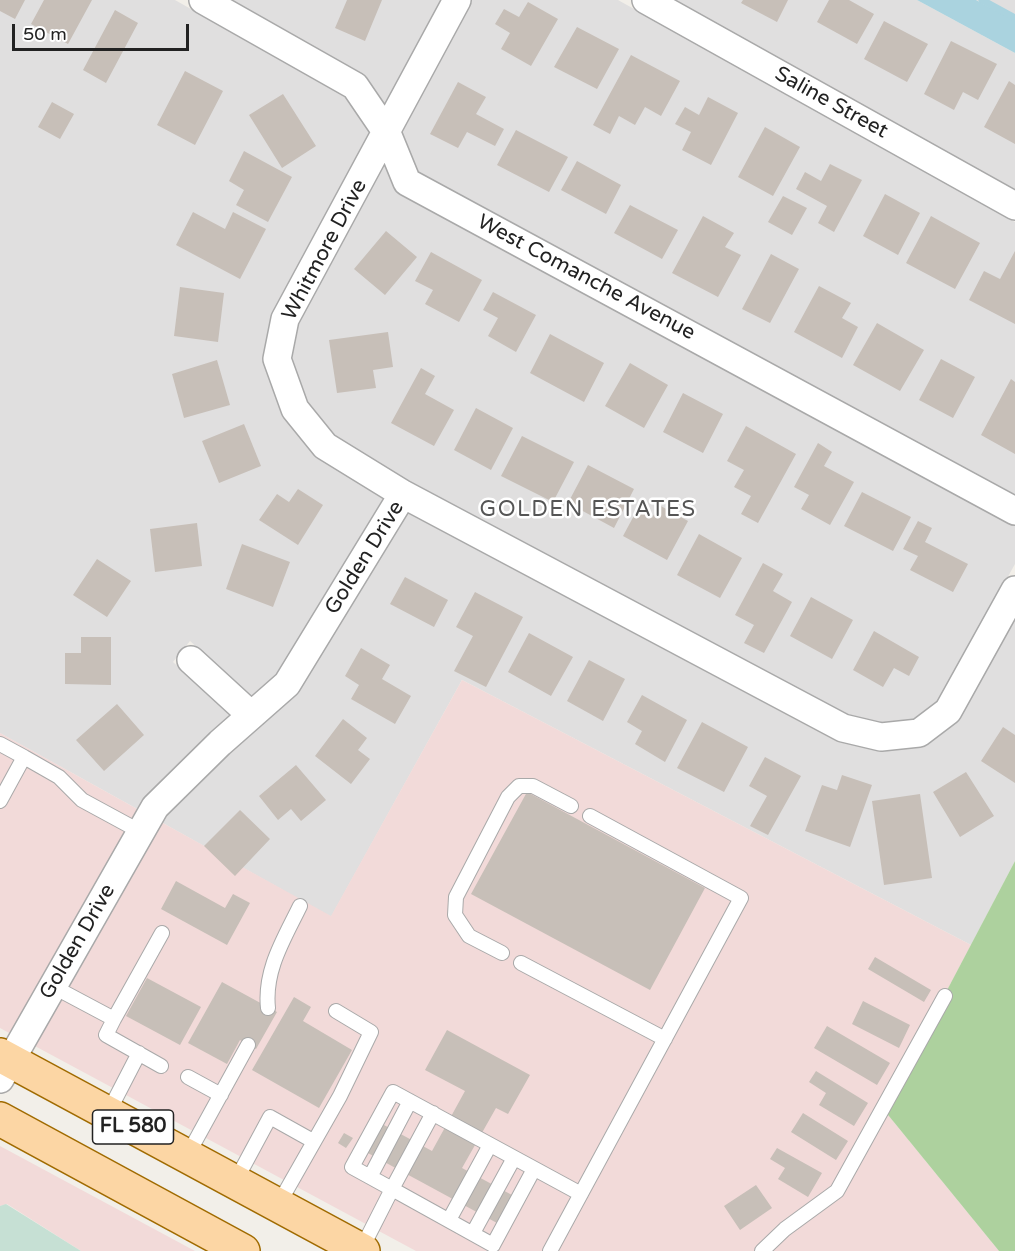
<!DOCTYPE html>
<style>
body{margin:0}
#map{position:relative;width:1015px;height:1251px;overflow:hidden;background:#f2efe9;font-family:"Varela Round",sans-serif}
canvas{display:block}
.scale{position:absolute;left:12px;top:24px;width:177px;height:27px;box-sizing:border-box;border:3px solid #222;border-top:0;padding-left:8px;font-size:18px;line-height:21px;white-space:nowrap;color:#222;-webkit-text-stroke:4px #fff;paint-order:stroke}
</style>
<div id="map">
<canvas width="1015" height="1251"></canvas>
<div class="scale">50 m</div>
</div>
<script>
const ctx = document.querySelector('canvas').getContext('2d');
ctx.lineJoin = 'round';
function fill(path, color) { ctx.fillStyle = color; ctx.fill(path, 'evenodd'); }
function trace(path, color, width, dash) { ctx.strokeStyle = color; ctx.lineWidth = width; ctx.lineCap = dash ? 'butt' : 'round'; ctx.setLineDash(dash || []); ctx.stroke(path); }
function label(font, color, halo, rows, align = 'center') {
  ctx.font = font + ' "Varela Round",sans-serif'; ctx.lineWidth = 5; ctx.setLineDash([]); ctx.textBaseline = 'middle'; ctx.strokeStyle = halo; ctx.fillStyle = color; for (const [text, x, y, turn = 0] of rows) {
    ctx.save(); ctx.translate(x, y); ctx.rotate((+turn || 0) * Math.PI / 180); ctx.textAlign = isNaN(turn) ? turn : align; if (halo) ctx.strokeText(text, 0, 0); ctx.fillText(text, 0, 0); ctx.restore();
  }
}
fill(new Path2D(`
 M0 0H175L346 97 372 135 265 365 283 415 315 456 385 500 278 676 253 698 190 641 173 662 232 716 139 810 0 733Z
 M231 0H443L386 108 362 74Z
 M471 0H618L1015 222V495L417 171 401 133Z
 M675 0H917L1015 53V190Z
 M976 0H1015V21Z
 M385 162 401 194 1015 526V564L938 702 915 720 882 724 848 716 400 476 333 435 306 402 290 356 297 322Z
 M407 512 836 741 881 751 919 746 1015 615V861L971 945 462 680 331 917 161 822 228 752 260 724Z`), '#e0dfdf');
fill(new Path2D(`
 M462 680 971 945 884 1110 999 1251H416L33 1045 161 822 331 916Z
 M0 733 139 810 11 1034 0 1028Z
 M0 1146 195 1251H81L7 1204 0 1206Z`), '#f2dad9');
fill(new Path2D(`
 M1015 861V1251H999L884 1110Z`), '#add19e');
fill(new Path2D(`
 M6 1204 81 1251H0V1206Z`), '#c6e0d4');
fill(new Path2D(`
 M917 0H976L1015 21V53Z`), '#aad3df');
trace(new Path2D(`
 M982 0 1015 18`), '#aad3df', 7);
fill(new Path2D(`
 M0 0H25L15 19 0 11Z
 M44 0H92L68 44 31 24Z
 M347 0H382L365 41 335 28Z
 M743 0H788L777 22 741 3Z
 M829 0H849L874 14 857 44 817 22Z
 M528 2 558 19 531 66 501 49 510 33 495 24 504 9 519 17Z
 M115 10 138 23 106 83 83 70Z
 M884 21 928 44 907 82 864 59Z
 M577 27 619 49 597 89 554 67Z
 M951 41 997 64 978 100 963 92 954 110 924 94Z
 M631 55 680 81 661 116 645 107 635 125 619 116 610 134 593 125Z
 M185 71 223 91 195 145 157 125Z
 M1009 81 1015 85V144L984 127Z
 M458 82 486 97 476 114 504 129 495 146 467 132 458 148 430 134Z
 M283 94 316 146 282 168 249 115Z
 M708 97 738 113 711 165 682 150 691 132 675 124 685 107 699 115Z
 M52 102 74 114 60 139 38 127Z
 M765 127 800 147 773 196 738 177Z
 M516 130 568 157 549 192 497 165Z
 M244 151 292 177 268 222 236 205 244 190 229 181Z
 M577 161 621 185 606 214 561 190Z
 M830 164 862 180 834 232 818 223 827 206 796 189 805 172 821 181Z
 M885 194 920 213 898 255 863 236Z
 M783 196 807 208 792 235 768 222Z
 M630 205 678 230 662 259 614 233Z
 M193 212 225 229 233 212 266 229 240 279 176 245Z
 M703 216 734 233 725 247 741 255 718 297 672 273Z
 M931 216 980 243 955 289 906 263Z
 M386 231 417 257 385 295 354 269Z
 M1015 251V324L969 300 984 271 1000 279Z
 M431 252 482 280 459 322 425 304 433 290 415 281Z
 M771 254 799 269 770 323 742 309Z
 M819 286 851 303 842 318 858 327 842 358 794 332Z
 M180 287 224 293 218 342 174 336Z
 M493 292 536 315 516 352 488 336 498 318 483 310Z
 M877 323 924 350 900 391 853 365Z
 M388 332 393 367 373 370 376 388 337 393 329 340Z
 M550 334 604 363 584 402 530 373Z
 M941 359 975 377 953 418 919 400Z
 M217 360 230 405 184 418 172 374Z
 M630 363 668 385 644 428 605 406Z
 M421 368 435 376 425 394 454 410 434 446 391 423Z
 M1011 379 1015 382V454L981 435Z
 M683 393 723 414 703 453 663 432Z
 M476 408 513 428 491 470 454 450Z
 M244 424 261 466 219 483 202 441Z
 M746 426 796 454 758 523 741 514 751 496 734 487 744 470 727 461Z
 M522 436 574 462 553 502 501 476Z
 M818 443 832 452 824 466 854 482 830 525 801 509 809 495 794 487Z
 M588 465 634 489 614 528 568 503Z
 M298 489 323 505 298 545 259 520 277 494 289 502Z
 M862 492 911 517 893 551 844 526Z
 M659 505 688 521 667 560 623 536 637 510 652 518Z
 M918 521 932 528 925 542 968 564 953 592 910 570 918 556 903 549Z
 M197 523 202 566 155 572 150 529Z
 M699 534 742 558 720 598 677 575Z
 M242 544 290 562 273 607 226 589Z
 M97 559 131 581 107 617 73 595Z
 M763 563 783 574 773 591 792 602 764 653 744 643 754 625 735 615Z
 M405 577 448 600 434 627 390 604Z
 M475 592 523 617 486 687 454 671 473 636 456 627Z
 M811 597 853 620 832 659 790 636Z
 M874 631 919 657 909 676 894 668 883 687 853 670Z
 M529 633 573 657 551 696 508 672Z
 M81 637H111V685L65 684V653H81Z
 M361 648 390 665 382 679 411 696 395 724 351 699 359 685 345 676Z
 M589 660 625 679 603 721 567 701Z
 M642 695 687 720 665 762 635 744 642 731 627 722Z
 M117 704 144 735 104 771 76 740Z
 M343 719 367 738 358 750 370 759 351 784 315 756Z
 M702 722 748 747 724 792 677 768Z
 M1003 727 1015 735V783L981 761Z
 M765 757 801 776 768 835 750 826 767 796 749 786Z
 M296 765 326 800 301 821 291 809 278 820 259 796Z
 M966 772 994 816 960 837 933 792Z
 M842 775 872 785 850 847 805 831 822 785 837 790Z
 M527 792 705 888 650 990 471 894Z
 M920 794 932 878 884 885 872 801Z
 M240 810 270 839 235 876 204 846Z
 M176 881 225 908 233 894 250 903 227 945 161 909Z
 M875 957 931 990 924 1002 868 969Z
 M147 978 201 1007 180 1045 126 1016Z
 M222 982 277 1012 256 1049 240 1040 227 1064 188 1043Z
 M294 997 311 1007 303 1021 352 1050 319 1108 252 1070Z
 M863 1001 910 1025 899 1048 852 1024Z
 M827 1026 890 1063 877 1085 814 1048Z
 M447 1030 530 1075 508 1114 496 1108 462 1168 523 1201 508 1229 355 1146 371 1118 432 1151 465 1091 425 1070Z
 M816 1071 868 1103 854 1126 819 1105 826 1093 809 1082Z
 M803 1113 848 1141 836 1160 791 1132Z
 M344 1133 353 1138 346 1148 338 1143Z
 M777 1148 822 1173 808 1197 778 1179 785 1168 770 1159Z
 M756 1185 772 1208 740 1230 724 1206Z`), '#c7bfb8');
const service = new Path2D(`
 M0 744 24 757 0 801
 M24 757 59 777 82 800 141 832
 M502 953 469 936 455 915 456 897 508 797 519 786H533L571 806
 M521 963 665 1039
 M52 986 114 1019 106 1035 161 1066
 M268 1008C264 970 284 939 300 906
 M114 1019 162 933
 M188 1077 221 1095
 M108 1113 139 1053
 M433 1113 392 1189 493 1245 534 1169
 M187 1156 248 1045
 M370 1177 410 1101
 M235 1182 270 1117 313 1141
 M278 1205 340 1096 371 1032 336 1011
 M449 1220 490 1145
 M473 1233 514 1158
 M361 1250 392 1189 352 1167 393 1092 581 1194
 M550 1251 741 898 590 816
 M762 1251 785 1229 837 1191 945 996`);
const minor = new Path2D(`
 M203 0 355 86 387 133 407 182 1015 511
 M457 0 285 319 277 359 295 409 325 446 403 494 843 728 881 737 919 733 948 711 1015 590
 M646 0 1015 206
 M191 660 251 715
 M0 1079 155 807 220 743 287 684 403 494`);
const primary = new Path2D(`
 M0 1055 363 1251
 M0 1119 243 1251`);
trace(service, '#a9a9a9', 16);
trace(minor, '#a9a9a9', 30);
trace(primary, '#a06b00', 36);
trace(service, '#fff', 14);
trace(minor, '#fff', 27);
trace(primary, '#fcd6a4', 33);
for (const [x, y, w] of [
 [133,1127,81]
]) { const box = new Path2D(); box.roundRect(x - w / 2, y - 17, w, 34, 4.5); ctx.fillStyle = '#fff'; ctx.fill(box); trace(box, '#222', 1.5); }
label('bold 20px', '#222', null, [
 ["FL 580",133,1127]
]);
label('21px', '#222', '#fff', [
 ["Saline Street",831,103,29],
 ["Whitmore Drive",325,250,-62],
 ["West Comanche Avenue",586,278,28],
 ["Golden Drive",365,558,-58],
 ["Golden Drive",78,942,-60]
]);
ctx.letterSpacing = '1.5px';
label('22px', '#555', '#fff', [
 ["GOLDEN ESTATES",588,510]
]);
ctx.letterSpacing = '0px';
</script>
